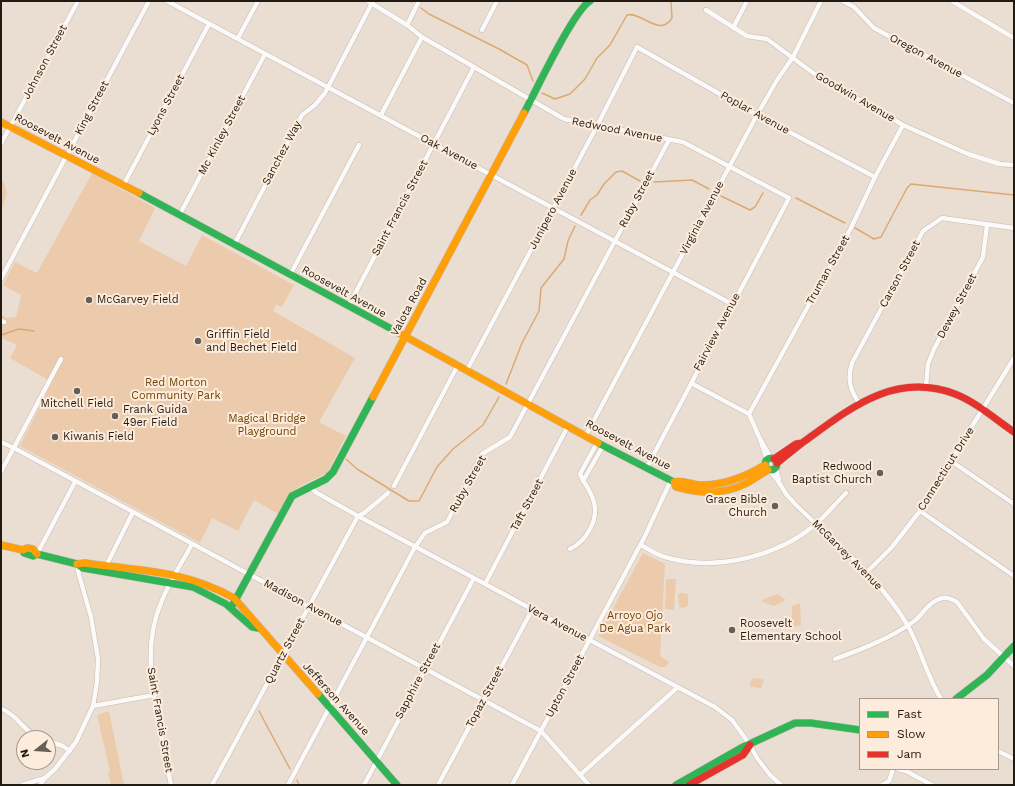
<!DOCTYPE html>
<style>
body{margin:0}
#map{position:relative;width:1015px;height:786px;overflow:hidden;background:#eaded3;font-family:"Work Sans",sans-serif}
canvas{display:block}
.frame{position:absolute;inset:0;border:2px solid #211a13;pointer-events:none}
.legend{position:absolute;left:859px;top:698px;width:140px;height:72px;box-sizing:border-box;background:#fdecdc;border:1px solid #a5988c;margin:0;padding:5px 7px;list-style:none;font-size:12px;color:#211a13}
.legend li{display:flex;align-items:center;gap:8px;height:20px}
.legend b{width:20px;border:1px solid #a5988c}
.north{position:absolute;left:16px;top:730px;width:40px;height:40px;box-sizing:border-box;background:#fdecdc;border:1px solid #a5988c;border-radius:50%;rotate:253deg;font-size:11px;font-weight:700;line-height:16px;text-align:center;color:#211a13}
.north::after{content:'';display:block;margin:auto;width:14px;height:18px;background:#675f56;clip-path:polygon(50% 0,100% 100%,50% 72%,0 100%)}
</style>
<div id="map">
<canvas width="1015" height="786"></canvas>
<div class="frame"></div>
<ul class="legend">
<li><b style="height:5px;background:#30b455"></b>Fast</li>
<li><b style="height:5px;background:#ff9f0a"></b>Slow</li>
<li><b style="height:5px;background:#e5322d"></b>Jam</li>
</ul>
<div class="north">N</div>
</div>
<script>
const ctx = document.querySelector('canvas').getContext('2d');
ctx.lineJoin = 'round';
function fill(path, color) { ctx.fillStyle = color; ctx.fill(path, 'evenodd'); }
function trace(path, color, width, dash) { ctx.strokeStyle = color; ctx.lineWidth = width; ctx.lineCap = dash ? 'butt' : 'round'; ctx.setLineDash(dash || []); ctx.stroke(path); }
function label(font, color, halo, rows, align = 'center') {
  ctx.font = font + ' "Work Sans",sans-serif'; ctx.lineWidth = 4; ctx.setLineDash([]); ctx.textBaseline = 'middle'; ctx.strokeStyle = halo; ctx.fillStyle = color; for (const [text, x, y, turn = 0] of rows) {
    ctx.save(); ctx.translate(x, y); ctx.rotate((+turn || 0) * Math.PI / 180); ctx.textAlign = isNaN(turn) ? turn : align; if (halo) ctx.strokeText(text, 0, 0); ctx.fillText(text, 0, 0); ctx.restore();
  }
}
fill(new Path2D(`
 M92 173 155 208 139 241 186 266 202 235 294 285 282 307 276 305 273 311 355 358 319 422 346 436 327 473 300 486 287 497 278 514 254 500 238 531 212 518 200 543 20 446 52 382 10 358 17 345 1 338V315L8 318 16 317 21 295 3 285 15 262 37 273Z
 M1 179C10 189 6 199 1 210Z
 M643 553 665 564 660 656 669 662 666 667H660L598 636Z
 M666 579H676L674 610 665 609Z
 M681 593 688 594V606L683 608 679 607 678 594Z
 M778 594 786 600 774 606 763 602 762 600Z
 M800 603 801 626 792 627V606Z
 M757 678 764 680 761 688 752 687 750 686 751 679Z
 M109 711 124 785H111L108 772 110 771 97 715Z`), '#ebcbab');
trace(new Path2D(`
 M410 1 412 2
 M421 8 429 14 499 49 527 65 533 81
 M542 93 555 99 570 94 585 79 597 58 610 45 627 15C641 11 660 38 672 18L671 1
 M654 182 692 180 709 189
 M721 196 750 210 755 207 763 193
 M796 198 845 223
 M581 215 590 200 597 195 604 184 616 172 622 171 640 181
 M855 228 874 239 881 237 907 188 911 184 1014 195
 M1 335 19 329 34 331
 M506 384 522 343 539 311 541 288 564 259 568 241 575 226
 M346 459 357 469 409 501H419L437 467 453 449 483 425 499 397
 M259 711 290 769
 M297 780 299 785`), '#dbaa72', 1.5);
const street = new Path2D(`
 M167 1 732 304
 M368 1 407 25 422 37 564 119 683 142 789 198 647 467
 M843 1 854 7 874 28 1014 103
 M952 1 1014 38
 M706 10 747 36 767 39 816 75 903 125 968 154 1000 164 1014 165
 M407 25 419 1
 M733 28 747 1
 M482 30 497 1
 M238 38 258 1
 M381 115 422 37
 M1 144 78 1
 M123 186 209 24
 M179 216 265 54
 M234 245 302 115 315 105 325 93 372 3
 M290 275 359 145
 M1 279 149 1
 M348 307 474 67
 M1 321 4 322
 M467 370 597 126 637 47 757 115 875 177
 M691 383 749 414 760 439
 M926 386 928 364 934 349 983 257 987 225
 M859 403C850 390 847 379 852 363L923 231 942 218 1014 228
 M749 414 851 228 875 177 903 125
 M586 435 757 115 777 80 793 57 821 1
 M1 442 14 448 541 731 589 785
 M767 460 760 439 771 458
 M951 461 1014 504
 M770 471 778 481 779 479 776 468
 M1 472 61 359
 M583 481 603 446
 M778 481 786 494 796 505C835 543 880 578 908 626 921 650 927 676 941 699
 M394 486 458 365
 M310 487 317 493 358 516 715 707 732 720 750 745 757 758 770 775 781 785
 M920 511 1014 576
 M641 545C648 549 657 555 665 557 715 572 777 557 816 524 827 514 836 503 846 493
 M570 549C587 541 600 518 593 499 590 490 584 483 580 474L597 443
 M37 554 75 482
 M106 566 133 512
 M867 572 892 547 920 511 1014 358
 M485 584 568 426
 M835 659C862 649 889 639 913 622 922 616 926 605 937 600 945 596 950 598 957 602L984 639 1014 666
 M93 706 154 695
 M2 709C19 716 23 731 39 738
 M48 741 63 746 70 751
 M998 751 1014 759
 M898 769 906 771 932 785
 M580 775 678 687
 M22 785 45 778 55 769 76 742 93 706 97 682 98 659 91 617 79 575 77 564
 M40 785 45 778
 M171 785C161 729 137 657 161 603 169 582 182 563 192 544
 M212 785 358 516 364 513 388 493
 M288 785 415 547 425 533 447 522 482 454 510 437 669 140
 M364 785 474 578
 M438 785 532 610
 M512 785 645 536 671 480
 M882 785 889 781 893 769`);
const fast = new Path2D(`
 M524 113C536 91 573 11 590 1
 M139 193 399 333
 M598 443 674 482
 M765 464a6 6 0 1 1 12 0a6 6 0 1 1-12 0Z
 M23 550 24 553 33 556 37 554 77 564 83 568 193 587 226 604 252 627 258 628
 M231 608 292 496 326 479 333 472 373 397
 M318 694 397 785
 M956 699 987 675 1014 646
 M676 785 741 748 795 723H811L860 730`);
const slow = new Path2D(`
 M1 122 139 193
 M399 333 598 443
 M373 397 524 113
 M765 465C745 477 723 486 699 485 691 484 682 480 674 482L676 487C700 494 724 495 747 483 754 479 761 474 768 470
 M1 545 23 550 27 548 33 549 37 554
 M77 564 85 563C140 571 184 570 234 598L318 694`);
const jam = new Path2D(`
 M802 443C849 409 894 371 955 394 976 402 995 419 1014 432
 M774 459 796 444 802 443 777 463
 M689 785 743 755 750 745`);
trace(street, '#c3bab2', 5.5);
trace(fast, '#c3bab2', 8);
trace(slow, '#c3bab2', 8);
trace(jam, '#c3bab2', 8);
trace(street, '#fcfaf8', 4.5);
trace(fast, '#30b455', 7);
trace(slow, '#ff9f0a', 7);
trace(jam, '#e5322d', 7);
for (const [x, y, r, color] of [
 [89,300,4,"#675f56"],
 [198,341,4,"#675f56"],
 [77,391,4,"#675f56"],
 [115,416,4,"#675f56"],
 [55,437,4,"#675f56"],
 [880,473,4,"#675f56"],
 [775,506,4,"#675f56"],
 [732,630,4,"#675f56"]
]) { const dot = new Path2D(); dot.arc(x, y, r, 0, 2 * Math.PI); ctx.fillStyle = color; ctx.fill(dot); trace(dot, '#fdecdc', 1.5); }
label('11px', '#211a13', '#fdecdc', [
 ["Oregon Avenue",926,56,28],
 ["Johnson Street",45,62,-62],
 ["Goodwin Avenue",855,97,30],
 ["Lyons Street",166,105,-62],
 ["King Street",92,108,-62],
 ["Poplar Avenue",755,113,29],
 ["Redwood Avenue",617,130,11],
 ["Mc Kinley Street",222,135,-62],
 ["Roosevelt Avenue",57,139,28],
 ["Oak Avenue",449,152,28],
 ["Sanchez Way",282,153,-62],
 ["Ruby Street",637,199,-62],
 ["Saint Francis Street",400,208,-62],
 ["Junipero Avenue",553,209,-62],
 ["Virginia Avenue",702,218,-62],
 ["Truman Street",828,270,-61],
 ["Carson Street",900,274,-62],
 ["Roosevelt Avenue",344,292,29],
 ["Dewey Street",957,306,-62],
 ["Valota Road",409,307,-62],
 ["Fairview Avenue",717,332,-62],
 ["Roosevelt Avenue",628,445,28],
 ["Connecticut Drive",946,469,-58],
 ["Ruby Street",468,484,-61],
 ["Taft Street",527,505,-62],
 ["McGarvey Avenue",847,555,45],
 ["Madison Avenue",303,603,28],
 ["Vera Avenue",557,623,28],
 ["Quartz Street",285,651,-62],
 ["Sapphire Street",418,681,-62],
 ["Upton Street",565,686,-62],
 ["Topaz Street",485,697,-62],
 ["Jefferson Avenue",336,699,48],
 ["Saint Francis Street",160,720,80]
]);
label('11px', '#211a13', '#fdecdc', [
 ["McGarvey Field",97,300],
 ["Griffin Field",206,335],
 ["and Bechet Field",206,348],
 ["Mitchell Field",77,404,"center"],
 ["Frank Guida",123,410],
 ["49er Field",123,423],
 ["Kiwanis Field",63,437],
 ["Redwood",872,467,"right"],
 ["Baptist Church",872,480,"right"],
 ["Grace Bible",767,500,"right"],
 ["Church",767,513,"right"],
 ["Roosevelt",740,624],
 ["Elementary School",740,637]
], 'left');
label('11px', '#6d4306', '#fdecdc', [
 ["Red Morton",176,383],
 ["Community Park",176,396],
 ["Magical Bridge",267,419],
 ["Playground",267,432],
 ["Arroyo Ojo",635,616],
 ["De Agua Park",635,629]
]);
</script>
